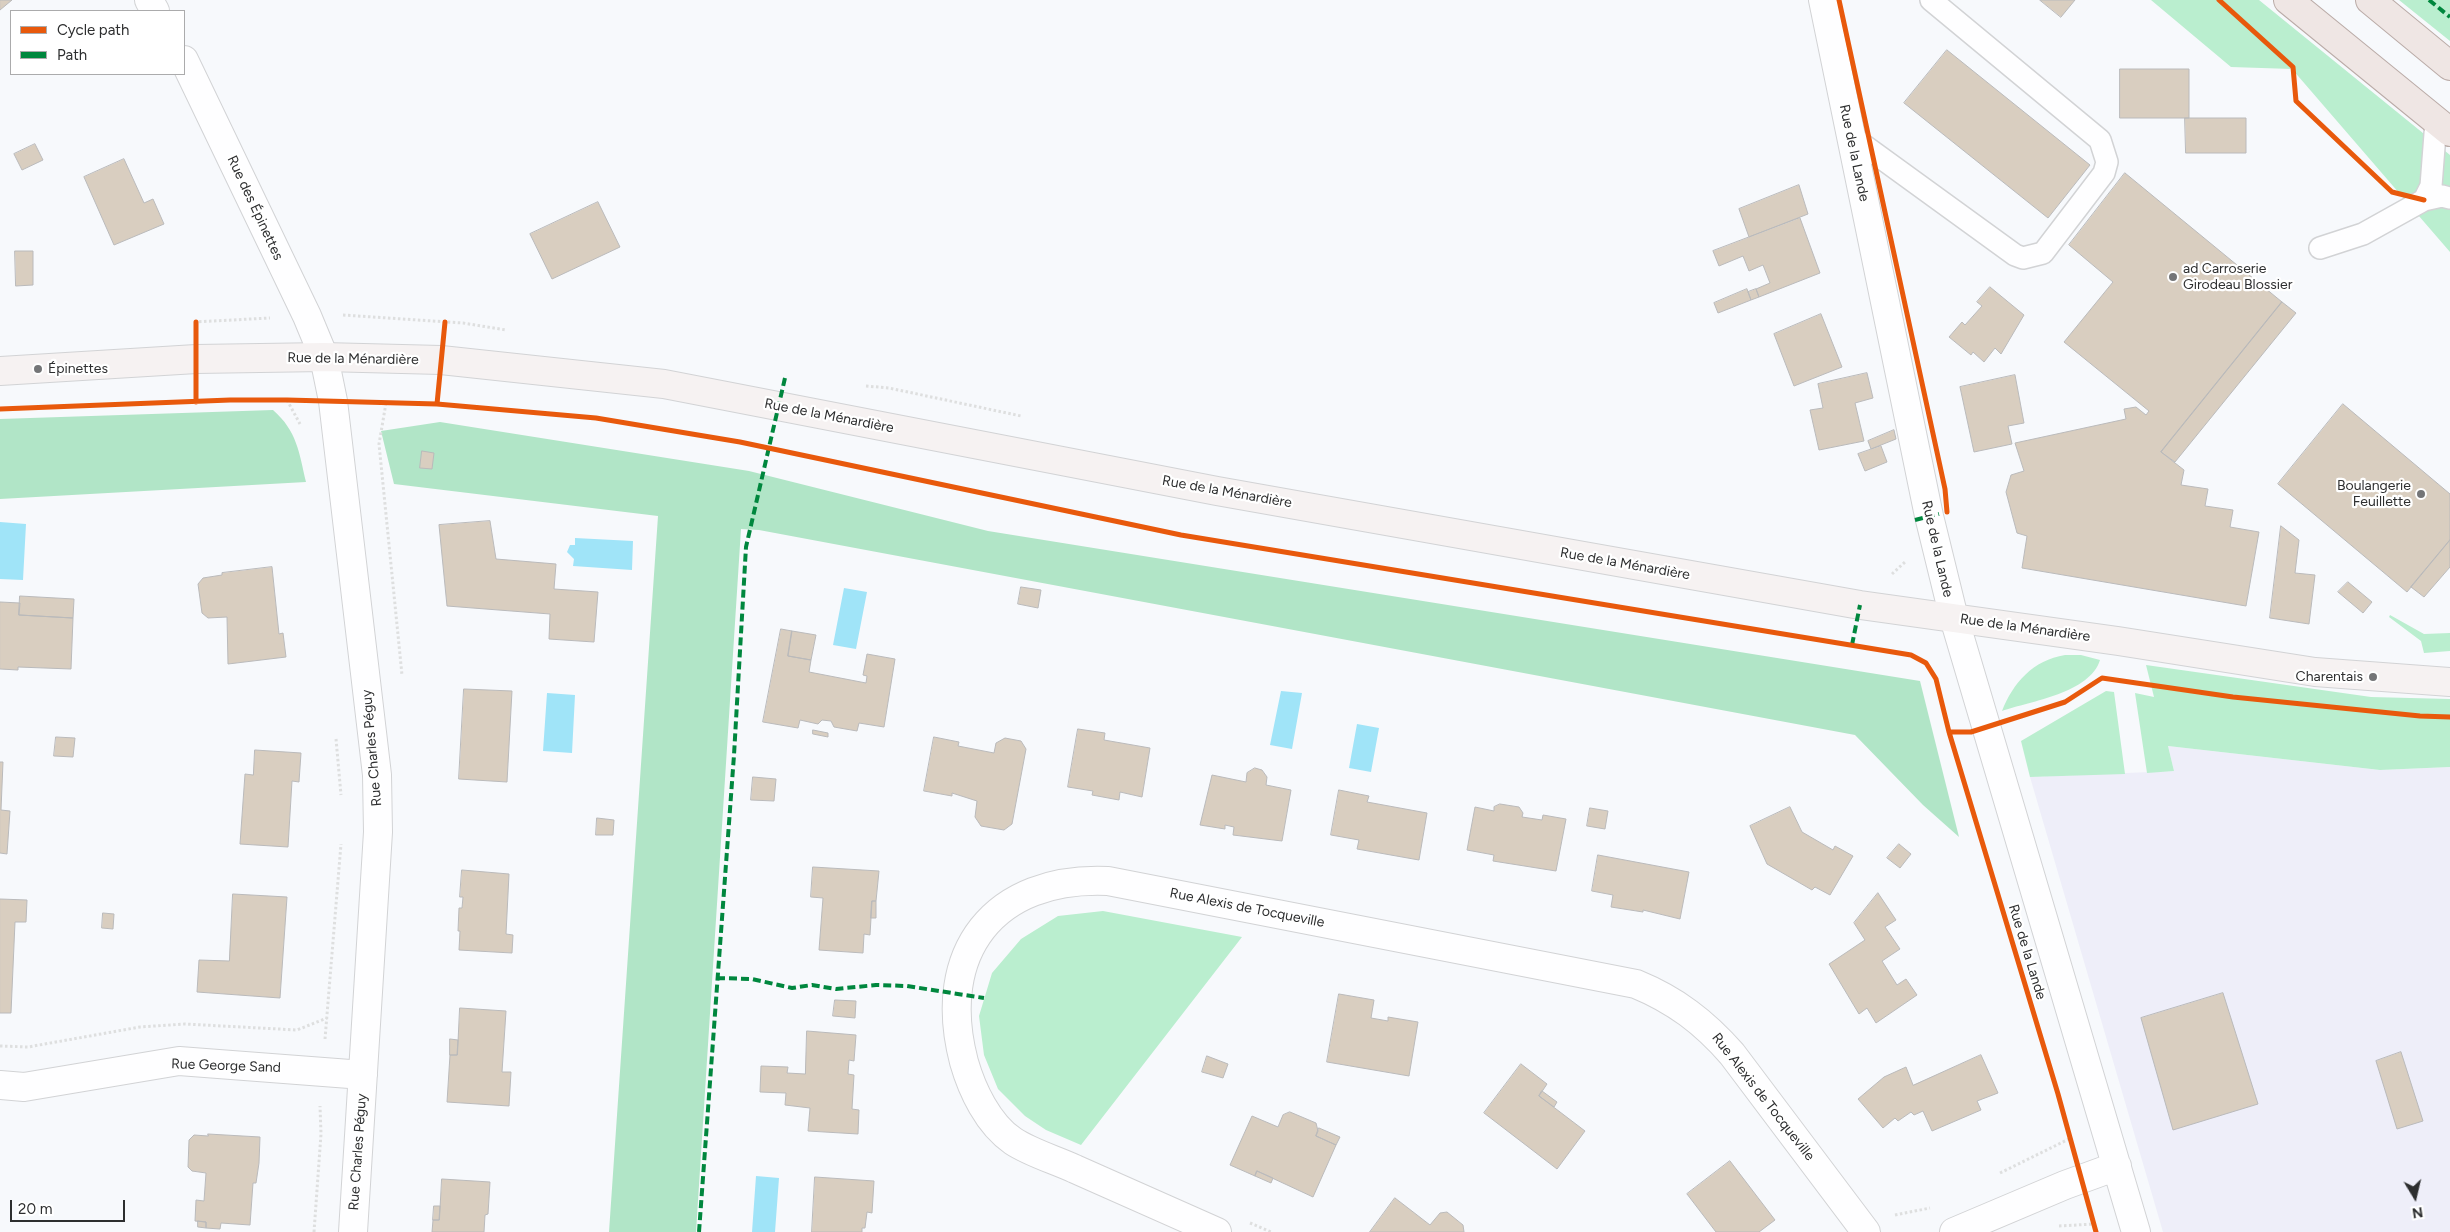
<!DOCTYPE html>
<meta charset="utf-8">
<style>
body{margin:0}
#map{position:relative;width:2450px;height:1232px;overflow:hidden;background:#f7f9fc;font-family:Figtree,sans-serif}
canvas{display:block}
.legend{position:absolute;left:10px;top:10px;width:175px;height:65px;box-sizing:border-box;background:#fff;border:1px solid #ababac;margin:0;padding:6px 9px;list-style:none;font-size:15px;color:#2d2e2f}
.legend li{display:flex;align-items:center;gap:10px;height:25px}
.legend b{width:25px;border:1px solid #ababac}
.north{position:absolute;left:2390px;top:1172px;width:50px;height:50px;-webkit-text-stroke:4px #fff;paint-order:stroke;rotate:171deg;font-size:14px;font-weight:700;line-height:20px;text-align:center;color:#2d2e2f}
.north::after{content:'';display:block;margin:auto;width:18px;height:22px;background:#2d2e2f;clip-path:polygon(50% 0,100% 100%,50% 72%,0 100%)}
.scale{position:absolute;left:10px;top:1200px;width:115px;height:22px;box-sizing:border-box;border:2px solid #2d2e2f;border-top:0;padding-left:6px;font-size:15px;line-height:18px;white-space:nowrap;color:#2d2e2f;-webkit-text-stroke:4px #fff;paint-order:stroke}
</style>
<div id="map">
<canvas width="2450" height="1232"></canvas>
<ul class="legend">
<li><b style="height:6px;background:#e8590c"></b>Cycle path</li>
<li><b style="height:6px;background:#00873e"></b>Path</li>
</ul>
<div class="north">N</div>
<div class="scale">20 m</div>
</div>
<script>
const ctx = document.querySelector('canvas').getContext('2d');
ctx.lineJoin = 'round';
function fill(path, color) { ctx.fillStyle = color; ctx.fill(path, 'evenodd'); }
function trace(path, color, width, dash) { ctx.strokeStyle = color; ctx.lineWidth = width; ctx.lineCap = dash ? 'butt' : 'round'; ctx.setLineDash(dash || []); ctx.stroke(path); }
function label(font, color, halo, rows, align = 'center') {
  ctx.font = font + ' Figtree,sans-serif'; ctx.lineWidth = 4.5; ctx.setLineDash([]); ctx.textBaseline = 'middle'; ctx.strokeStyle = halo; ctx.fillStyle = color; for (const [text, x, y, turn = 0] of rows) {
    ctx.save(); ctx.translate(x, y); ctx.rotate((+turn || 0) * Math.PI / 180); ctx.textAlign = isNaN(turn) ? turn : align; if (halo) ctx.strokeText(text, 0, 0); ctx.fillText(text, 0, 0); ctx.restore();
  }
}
fill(new Path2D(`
 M2168 746 2380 770 2450 767V1232H2163L2030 777 2174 771Z`), '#eeeef9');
fill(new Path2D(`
 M2151 0H2259L2450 155V252L2292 69 2231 67Z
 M2399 0H2450V41Z
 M2390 615 2424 634 2450 633V651L2424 653 2421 641 2389 617Z
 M2065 655H2081L2100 660C2090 693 2031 701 2002 711 2013 683 2033 660 2065 655Z
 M2146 665 2371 697 2450 699V767L2380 770 2168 746 2174 771 2147 773 2135 693 2154 697Z
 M2106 691 2114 692 2125 774 2030 777 2021 741Z
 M1103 911 1242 937 1081 1145 1046 1130 1025 1116 998 1089 984 1055 979 1016 992 973 1021 939 1058 916Z`), '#baeecf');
fill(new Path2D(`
 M273 410C297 431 299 452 306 482L0 499V419Z
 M440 422 749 471 988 531 1920 681 1959 837 1923 805 1855 735 759 530 741 529 696 1232H609L658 516 394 484 381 431Z`), '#b1e5c7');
fill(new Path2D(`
 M0 522 26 524 23 580 0 579Z
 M575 538 633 541 632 570 573 566 574 559 567 552 570 545H575Z
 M844 588 867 592 856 649 833 645Z
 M1281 691 1302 693 1292 749 1270 745Z
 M547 693 575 695 572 753 543 751Z
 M1357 724 1379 728 1371 772 1349 768Z
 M756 1176 779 1178 775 1232H752Z`), '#a0e4f8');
const building = new Path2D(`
 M0 0H12L0 10Z
 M2040 0H2075L2061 17Z
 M1947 50 2090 165 2048 218 1904 103Z
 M2120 69H2189V118H2120Z
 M2185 118H2246V153H2186Z
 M35 144 43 160 22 170 14 154Z
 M124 159 144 203 153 199 164 224 114 245 84 177Z
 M2125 173 2282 302 2161 452 2184 470 2181 485 2208 489 2205 506 2233 510 2230 527 2259 532 2246 606 2022 568 2027 536 2017 533 2006 492 2011 475 2024 471 2015 443 2126 419 2124 409 2136 407 2146 415 2149 411 2064 342 2113 282 2069 245Z
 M1799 185 1808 214 1749 237 1739 209Z
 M598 202 620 247 552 279 530 234Z
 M1800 218 1820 273 1759 297 1756 289 1770 283 1763 265 1749 271 1743 256 1719 266 1713 251Z
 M15 251H33V285L16 286Z
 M1990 287 2024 315 2001 354 1995 348 1984 362 1973 352 1971 355 1949 337 1962 322 1965 325 1982 306 1977 302Z
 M1747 289 1751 300 1718 313 1714 303Z
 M1756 289 1759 297 1751 300 1748 292Z
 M2282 302 2296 313 2175 462 2161 452Z
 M1821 314 1842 367 1794 386 1774 334Z
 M1867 373 1873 398 1855 403 1864 441 1819 450 1810 410 1823 408 1818 384Z
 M2015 375 2024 423 2008 426 2012 444 1974 452 1960 387Z
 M2343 404 2450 494V540L2407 592 2278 484Z
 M1894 430 1896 439 1871 449 1868 441Z
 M1881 446 1887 462 1865 471 1858 454Z
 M422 451 434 453 432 469 420 468Z
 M490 521 496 559 556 564 554 589 598 592 594 642 549 639 550 614 447 606 439 525Z
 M2281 526 2299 540 2295 573 2315 575 2309 624 2270 618Z
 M2450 540V567L2424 597 2411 587Z
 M272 567 279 634 283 633 286 657 228 664 227 617 208 618 202 613 198 584 203 578 222 575V573Z
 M2348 582 2372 602 2363 613 2338 592Z
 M1021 587 1041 590 1038 608 1018 604Z
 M20 596 74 599 73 618 19 615Z
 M0 602 20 603 19 615 73 618 71 669 18 667V670L0 669Z
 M781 629 792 631 788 656 811 660 809 672 866 683 867 676 863 675 867 654 895 659 884 727 859 723 857 731 834 727 831 721 822 720 818 724 800 720 798 728 763 722Z
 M792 631 816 635 811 660 788 656Z
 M464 689 512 691 507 782 459 779Z
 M1078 729 1105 733 1104 740 1150 748 1142 797 1120 792 1119 800 1092 795 1093 791 1068 787Z
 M813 730 828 733V737L813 734Z
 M56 737 75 738 73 757 54 756Z
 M934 737 959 742 958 746 994 753 996 743 1005 738 1021 741 1026 749 1012 824 1004 830 981 826 975 817 977 801 952 793V796L924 791Z
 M255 750 301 753 299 782 292 781 288 847 240 844 245 774 253 775Z
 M0 762H3L1 810 10 811 7 854 0 853Z
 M1255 768 1262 770 1267 777 1266 785 1291 790 1282 841 1233 835 1234 827 1225 825V829L1200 825 1212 775 1246 782 1247 773Z
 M753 777 776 779 774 801 751 800Z
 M1339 790 1369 796 1367 802 1427 813 1419 860 1357 849 1359 840 1331 835Z
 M1500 804 1519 807 1523 813 1522 817 1542 820 1543 815 1566 819 1556 871 1493 861 1494 855 1467 850 1475 807 1494 811V807Z
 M1790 807 1802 832 1833 850 1835 846 1853 856 1830 895 1815 887 1812 890 1767 864 1750 826Z
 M1590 808 1608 811 1605 829 1587 826Z
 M597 818 614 820 613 835H596Z
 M1899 844 1911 854 1900 868 1887 858Z
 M1598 855 1689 872 1680 919 1643 910V912L1611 907 1613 895 1592 891Z
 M813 867 879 871 876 901H872L870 935 864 934 863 953 819 950 823 898 811 897Z
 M462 870 509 874 506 934 513 935 512 953 459 950 460 931H458L459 908H462L463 897H460Z
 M1878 893 1896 920 1885 927 1900 949 1882 961 1897 985 1906 979 1917 995 1876 1023 1867 1008 1859 1014 1829 964 1865 940 1854 923Z
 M233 894 287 897 280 998 197 992 199 960 229 961Z
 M0 899 27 900 26 922H15L11 1013H0Z
 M872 901H876V918H871Z
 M103 913 114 914 113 929 102 928Z
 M2223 993 2258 1104 2173 1130 2141 1018Z
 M1339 994 1374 1000 1371 1018 1388 1021V1017L1418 1022 1409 1076 1327 1062Z
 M835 1000 856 1001 855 1018 833 1016Z
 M460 1008 506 1011 502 1072H511L509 1106 447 1102 450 1055H457Z
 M807 1031 856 1035 854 1061 849 1060 848 1074 854 1075 852 1109 859 1110 858 1134 808 1131 810 1108 785 1105 786 1093 760 1092 761 1066 788 1067 787 1073 805 1074Z
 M450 1039 458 1040 457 1055H450Z
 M2401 1052 2423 1121 2397 1129 2376 1061Z
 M1981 1055 1998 1093 1977 1101 1981 1110 1932 1131 1923 1111 1914 1115 1911 1112 1898 1121 1895 1118 1883 1128 1858 1099 1884 1077 1906 1067 1913 1085Z
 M1207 1056 1228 1064 1223 1078 1202 1072Z
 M1521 1064 1547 1084 1539 1096 1585 1131 1557 1169 1484 1113Z
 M1542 1091 1557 1102 1554 1107 1539 1096Z
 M1290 1112 1316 1123 1318 1131 1316 1136 1336 1145 1313 1197 1257 1171 1255 1176 1230 1165 1252 1116 1278 1127 1283 1115Z
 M1319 1128 1340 1137 1336 1145 1316 1136Z
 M208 1134 260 1137 259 1163 256 1183H253L250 1225 221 1223 220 1229 206 1228V1222L195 1221 196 1200 204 1201 206 1173 192 1171 188 1167 189 1140 194 1135 208 1136Z
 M1730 1161 1775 1220 1759 1232H1716L1687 1194Z
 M1257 1171 1273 1178 1271 1183 1255 1176Z
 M815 1177 874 1181 872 1213 867 1212 865 1228H862V1232H812Z
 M442 1179 490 1182 488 1214 485 1215 484 1232H432L433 1220H439Z
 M1395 1198 1430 1225 1440 1213 1447 1212 1463 1225 1464 1232H1370Z
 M434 1206H440L439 1220H433Z
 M198 1221 206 1222V1228L198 1227Z`);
fill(building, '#d9cec0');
trace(building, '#bababb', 1);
const lane = new Path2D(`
 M1851 136 2015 255 2023 258 2043 253 2104 173 2107 162 2100 140 1931 0
 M2424 200 2431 186 2436 121
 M2320 248 2363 234 2424 200 2442 196 2450 198`);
const street = new Path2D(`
 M149 0 155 11
 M1823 0 1929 516 1954 618 2136 1232
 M184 60 307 316 324 357 333 401 377 775 378 832 353 1232
 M0 1085 24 1087 179 1061 363 1075
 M1217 1232C1170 1211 1123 1190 1075 1169 1056 1160 1031 1153 1013 1141 988 1124 972 1090 964 1062 935 952 994 876 1108 881L1636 984C1675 1000 1704 1022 1732 1054L1866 1232
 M1954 1232 2065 1185 2117 1166`);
const secondary = new Path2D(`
 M0 371 196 359 324 357 441 360 664 384 1217 491 1860 605 2118 641 2315 672 2450 682`);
const primary = new Path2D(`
 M2288 0 2450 132
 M2370 0 2450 66`);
trace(lane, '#d2d3d5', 24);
trace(street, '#d2d3d5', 30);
trace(secondary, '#d2d3d5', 30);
trace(primary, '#baaba7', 30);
trace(new Path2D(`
 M343 315 463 323 506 330
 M194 322 270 318
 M866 386 889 388 1021 416
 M287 400 300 424
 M386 403 379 444 402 675
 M1892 574 1905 562
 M336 739 341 795
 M325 1039 341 844
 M0 1046 28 1047 140 1027 185 1024 297 1030 327 1018
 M2000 1173 2071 1138
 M1895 1215 1930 1208
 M1250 1223 1271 1232
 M2059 1226 2094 1224
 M314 1232 321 1134 320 1106`), '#dedfdf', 3, [2.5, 2.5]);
trace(lane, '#fefeff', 21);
trace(street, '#fefeff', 28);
trace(secondary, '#f6f2f2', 28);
trace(primary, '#efe6e4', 28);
trace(new Path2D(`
 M2429 0 2450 17
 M1915 520 1939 514
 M1852 645 1860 605
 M717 978 752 979 792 988 812 985 836 989 876 985 907 986 984 998
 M699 1232 734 755 746 547 785 378`), '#00873e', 4, [8, 4]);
trace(new Path2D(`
 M1839 0 1945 489 1947 512
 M2219 0 2293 67 2296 101 2392 192 2424 200
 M196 402V322
 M437 404 445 322
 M0 409 230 400H287L437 404 596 418 740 442 1181 535 1911 655 1926 663 1936 679 1949 732 2058 1094 2096 1232
 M1949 732H1971L2065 702 2102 678 2233 697 2420 716 2450 717`), '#e8590c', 5);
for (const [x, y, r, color] of [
 [2173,277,5,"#747577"],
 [38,369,5,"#747577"],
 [2421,494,5,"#747577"],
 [2373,677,5,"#747577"]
]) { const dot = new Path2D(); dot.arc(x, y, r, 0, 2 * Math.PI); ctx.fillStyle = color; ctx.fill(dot); trace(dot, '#fff', 2); }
label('14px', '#2d2e2f', '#fff', [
 ["Rue de la Lande",1854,153,78],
 ["Rue des Épinettes",255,208,65],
 ["Rue de la Ménardière",353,359,1],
 ["Rue de la Ménardière",829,416,11],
 ["Rue de la Ménardière",1227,492,10],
 ["Rue de la Lande",1937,549,77],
 ["Rue de la Ménardière",1625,564,10],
 ["Rue de la Ménardière",2025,628,8],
 ["Rue Charles Péguy",372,748,-95],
 ["Rue Alexis de Tocqueville",1247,908,11],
 ["Rue de la Lande",2027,952,73],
 ["Rue George Sand",226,1066,2],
 ["Rue Alexis de Tocqueville",1763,1097,52],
 ["Rue Charles Péguy",358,1152,-86]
]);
label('14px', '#2d2e2f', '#fff', [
 ["ad Carroserie",2183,269],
 ["Girodeau Blossier",2183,285],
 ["Épinettes",48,369],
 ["Boulangerie",2411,486,"right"],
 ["Feuillette",2411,502,"right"],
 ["Charentais",2363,677,"right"]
], 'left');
</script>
